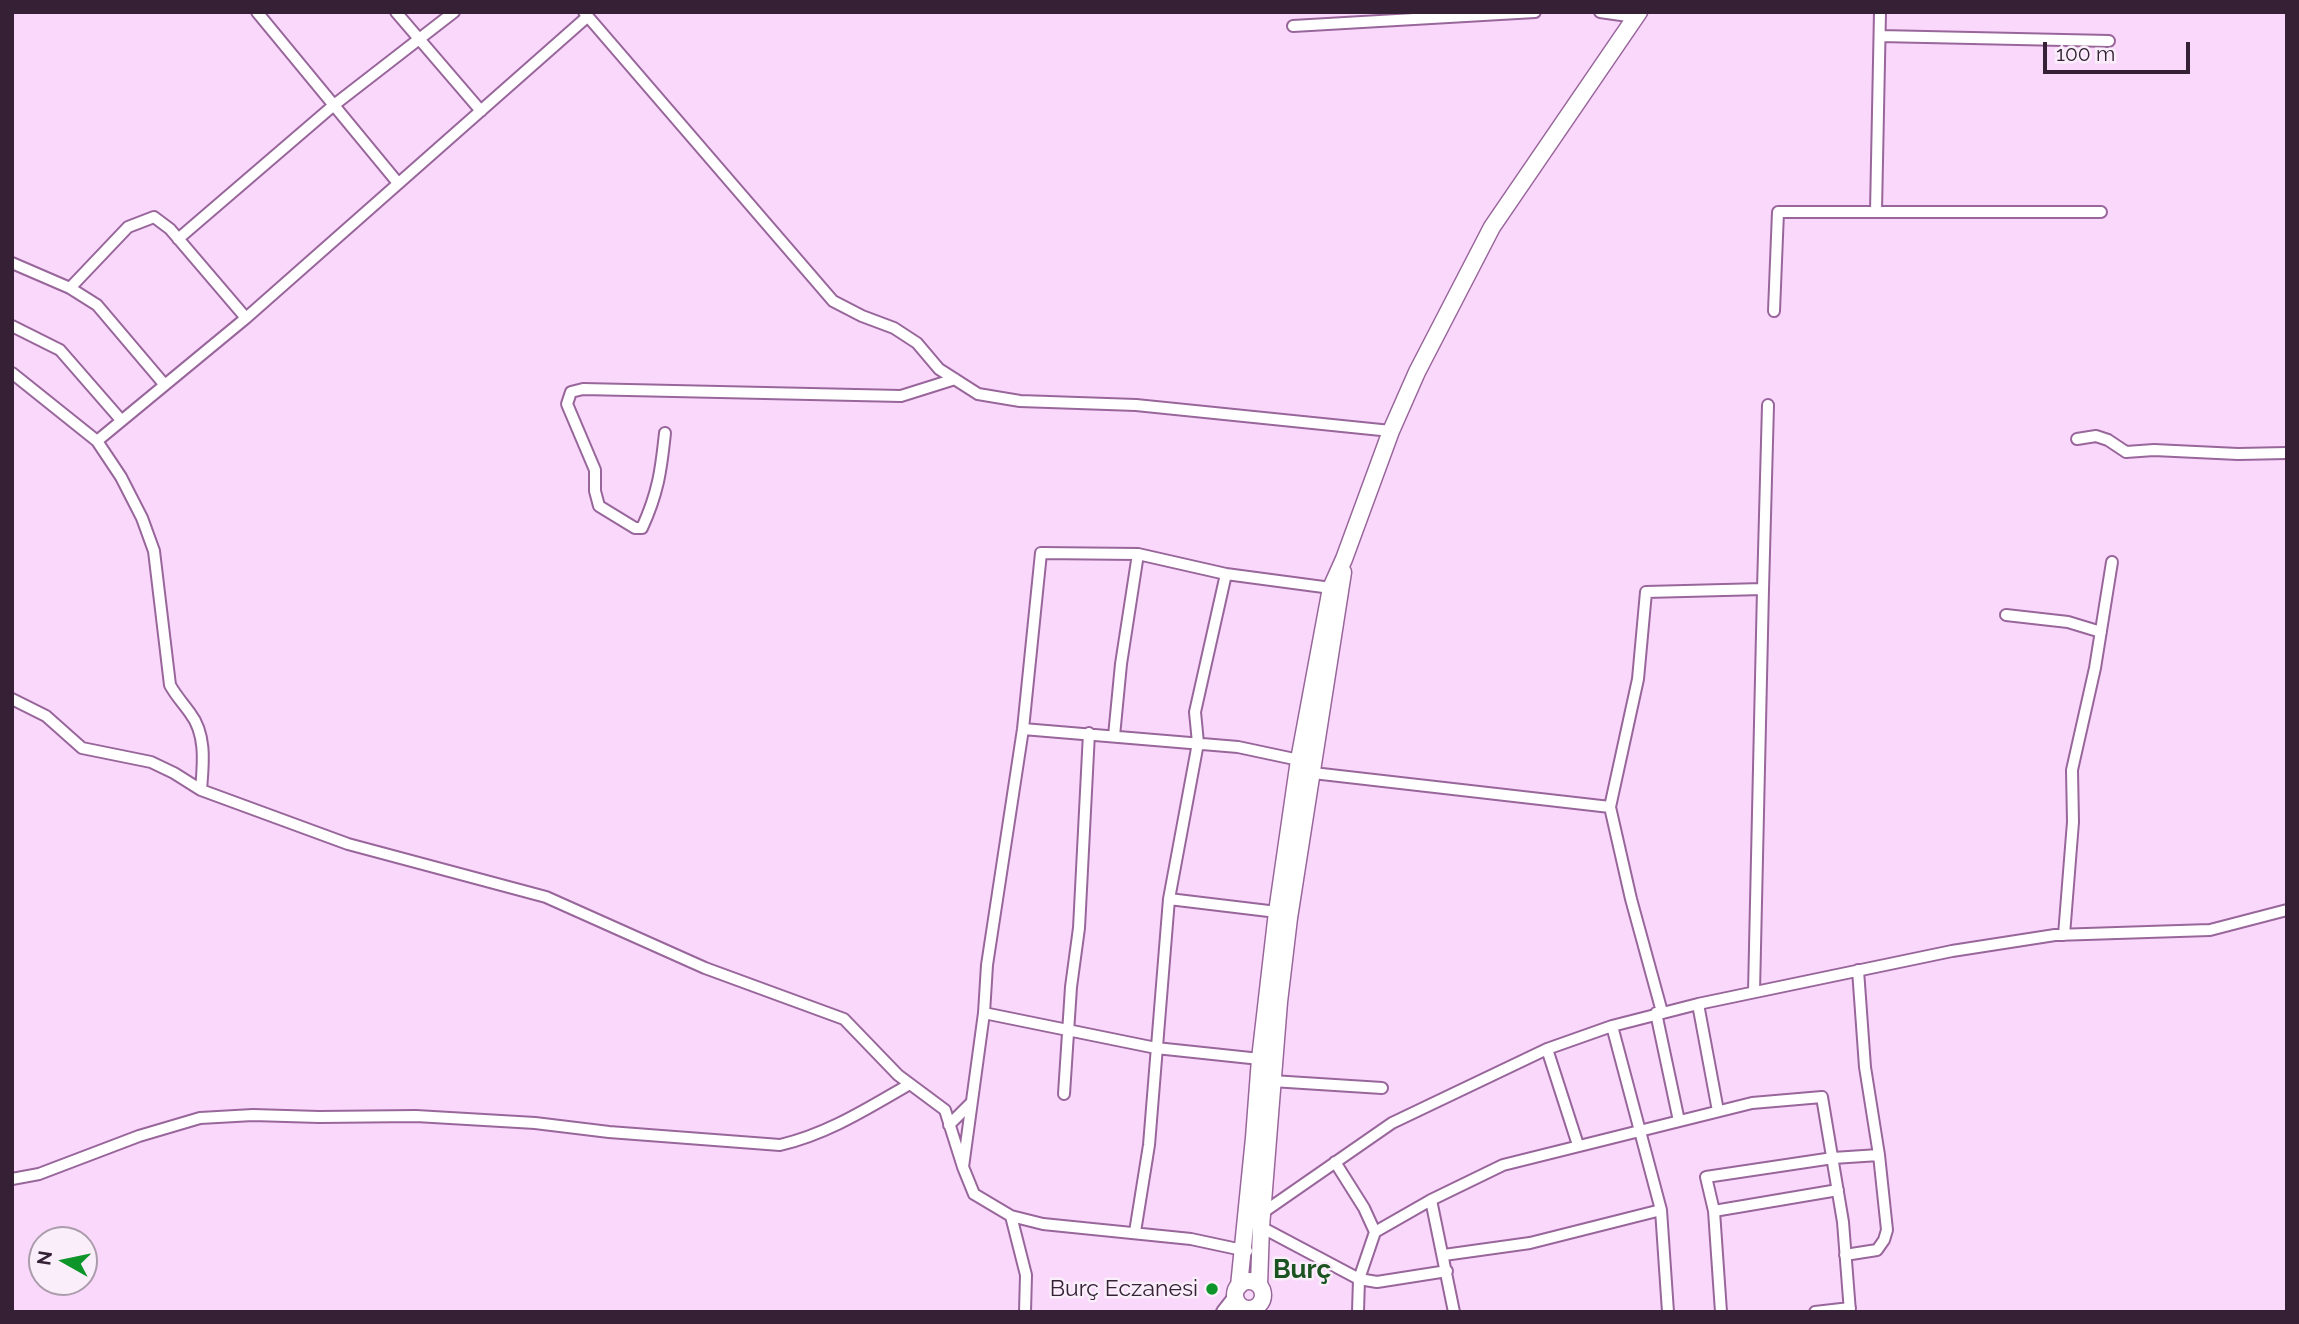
<!DOCTYPE html>
<meta charset="utf-8">
<style>
body{margin:0}
#map{position:relative;width:2299px;height:1324px;overflow:hidden;background:#fad8fb;font-family:Raleway,sans-serif}
canvas{display:block}
.frame{position:absolute;inset:0;border:14px solid #352036;pointer-events:none}
.north{position:absolute;left:28px;top:1226px;width:70px;height:70px;box-sizing:border-box;background:#f9eefa;border:2px solid #ab9cac;border-radius:50%;rotate:279deg;font-size:19px;font-weight:700;line-height:28px;text-align:center;color:#352036}
.north::after{content:'';display:block;margin:auto;width:24px;height:32px;background:#0d952a;clip-path:polygon(50% 0,100% 100%,50% 72%,0 100%)}
.scale{position:absolute;left:2043px;top:42px;width:147px;height:32px;box-sizing:border-box;border:4px solid #352036;border-top:0;padding-left:9px;font-size:21px;line-height:24px;white-space:nowrap;color:#352036;-webkit-text-stroke:5px #f9eefa;paint-order:stroke}
</style>
<div id="map">
<canvas width="2299" height="1324"></canvas>
<div class="frame"></div>
<div class="north">N</div>
<div class="scale">100 m</div>
</div>
<script>
const ctx = document.querySelector('canvas').getContext('2d');
ctx.lineJoin = 'round';
function trace(path, color, width, dash) { ctx.strokeStyle = color; ctx.lineWidth = width; ctx.lineCap = dash ? 'butt' : 'round'; ctx.setLineDash(dash || []); ctx.stroke(path); }
function label(font, color, halo, rows, align = 'center') {
  ctx.font = font + ' Raleway,sans-serif'; ctx.lineWidth = 5; ctx.setLineDash([]); ctx.textBaseline = 'middle'; ctx.strokeStyle = halo; ctx.fillStyle = color; for (const [text, x, y, turn = 0] of rows) {
    ctx.save(); ctx.translate(x, y); ctx.rotate((+turn || 0) * Math.PI / 180); ctx.textAlign = isNaN(turn) ? turn : align; if (halo) ctx.strokeText(text, 0, 0); ctx.fillText(text, 0, 0); ctx.restore();
  }
}
const minor = new Path2D(`
 M257 12 398 183
 M396 12 481 111
 M584 12 833 301 862 316 894 328 917 343 939 369 978 394 1020 401 1136 405 1391 431
 M1600 12 1635 17
 M1293 26 1535 12
 M1880 36 2109 41
 M1876 211 1880 12
 M178 239 334 105 454 12
 M12 263 70 288 97 305 164 384
 M70 288 128 227 154 217 170 229 246 318
 M1774 311 1778 212H2101
 M12 326 60 350 121 420
 M12 373 97 441 121 477 142 518 154 551 170 685C176 696 183 703 190 713 207 735 203 765 201 790L348 844 546 897 705 968 844 1019 898 1075 945 1110 963 1167
 M665 433C661 471 658 493 642 528H635L599 506 595 491V470L567 404 571 392 583 389 901 396 955 379
 M2077 439 2096 436 2108 440 2126 452 2154 450 2238 454 2287 453
 M97 441 246 318 587 17
 M1138 554 1226 574 1331 588
 M2006 615 2068 622 2101 632
 M12 699 46 716 82 748 151 762 174 773 201 790
 M1023 729 1238 747 1299 760
 M1114 736 1121 664 1138 554 1041 553 1023 729 987 965 984 1013 963 1167 974 1194 1011 1216 1043 1224 1191 1239 1247 1251
 M1313 773 1610 807 1638 679 1646 592 1763 589 1768 405
 M1610 807 1631 899 1662 1012
 M1169 899 1277 912
 M2064 935 2073 822 2072 770 2095 668 2112 562
 M1754 992 1763 589
 M1698 1004 1718 1111
 M984 1013 1156 1048 1260 1059
 M1656 1013 1679 1121
 M1612 1026 1661 1210 1668 1312
 M1547 1049 1578 1145
 M1272 1081 1382 1088
 M1064 1094 1071 987 1079 928 1089 733
 M949 1125 970 1104
 M1335 1162 1364 1208 1375 1232 1359 1279 1358 1312
 M12 1179 39 1174 139 1136 200 1118 253 1115 319 1117 416 1116 535 1123 609 1132 780 1145C828 1134 868 1108 910 1084
 M1431 1200 1454 1312
 M1714 1211 1838 1190
 M1011 1216 1026 1275 1025 1312
 M1245 1225 1392 1123 1547 1049 1612 1026 1698 1004 1952 951 2055 935 2210 930 2287 910
 M1261 1227 1359 1279 1377 1282 1447 1271
 M1135 1232 1149 1145 1169 899 1198 743 1195 712 1226 574
 M1375 1232 1431 1200 1503 1165 1752 1103 1822 1097 1843 1222 1850 1312
 M1444 1255 1530 1243 1661 1210
 M1845 1255 1877 1250 1884 1240 1887 1230 1879 1155 1865 1067 1858 970
 M1721 1312 1714 1211 1706 1177 1833 1158 1879 1155
 M1815 1312 1850 1308`);
const tertiary = new Path2D(`
 M1224 1312 1235 1298
 M1245 1312 1247 1309`);
const secondary = new Path2D(`
 M1235 1295a14 14 0 1 1 28 0a14 14 0 1 1-28 0Z
 M1259 1285 1261 1227 1279 1002 1289 918 1343 572
 M1239 1286 1254 1138 1260 1059 1277 912 1299 760 1331 588 1344 559 1391 431 1417 372 1492 227 1639 12`);
trace(minor, '#98669b', 14);
trace(tertiary, '#98669b', 18);
trace(secondary, '#98669b', 19);
trace(minor, '#fff', 10);
trace(tertiary, '#fff', 14);
trace(secondary, '#fff', 16);
for (const [x, y, r, color] of [
 [1212,1289,7,"#0d952a"]
]) { const dot = new Path2D(); dot.arc(x, y, r, 0, 2 * Math.PI); ctx.fillStyle = color; ctx.fill(dot); trace(dot, '#f9eefa', 2.5); }
label('23px', '#352036', '#f9eefa', [
 ["Burç Eczanesi",1198,1289]
], 'right');
label('bold 26px', '#1c5421', '#f9eefa', [
 ["Burç",1302,1270]
]);
</script>
